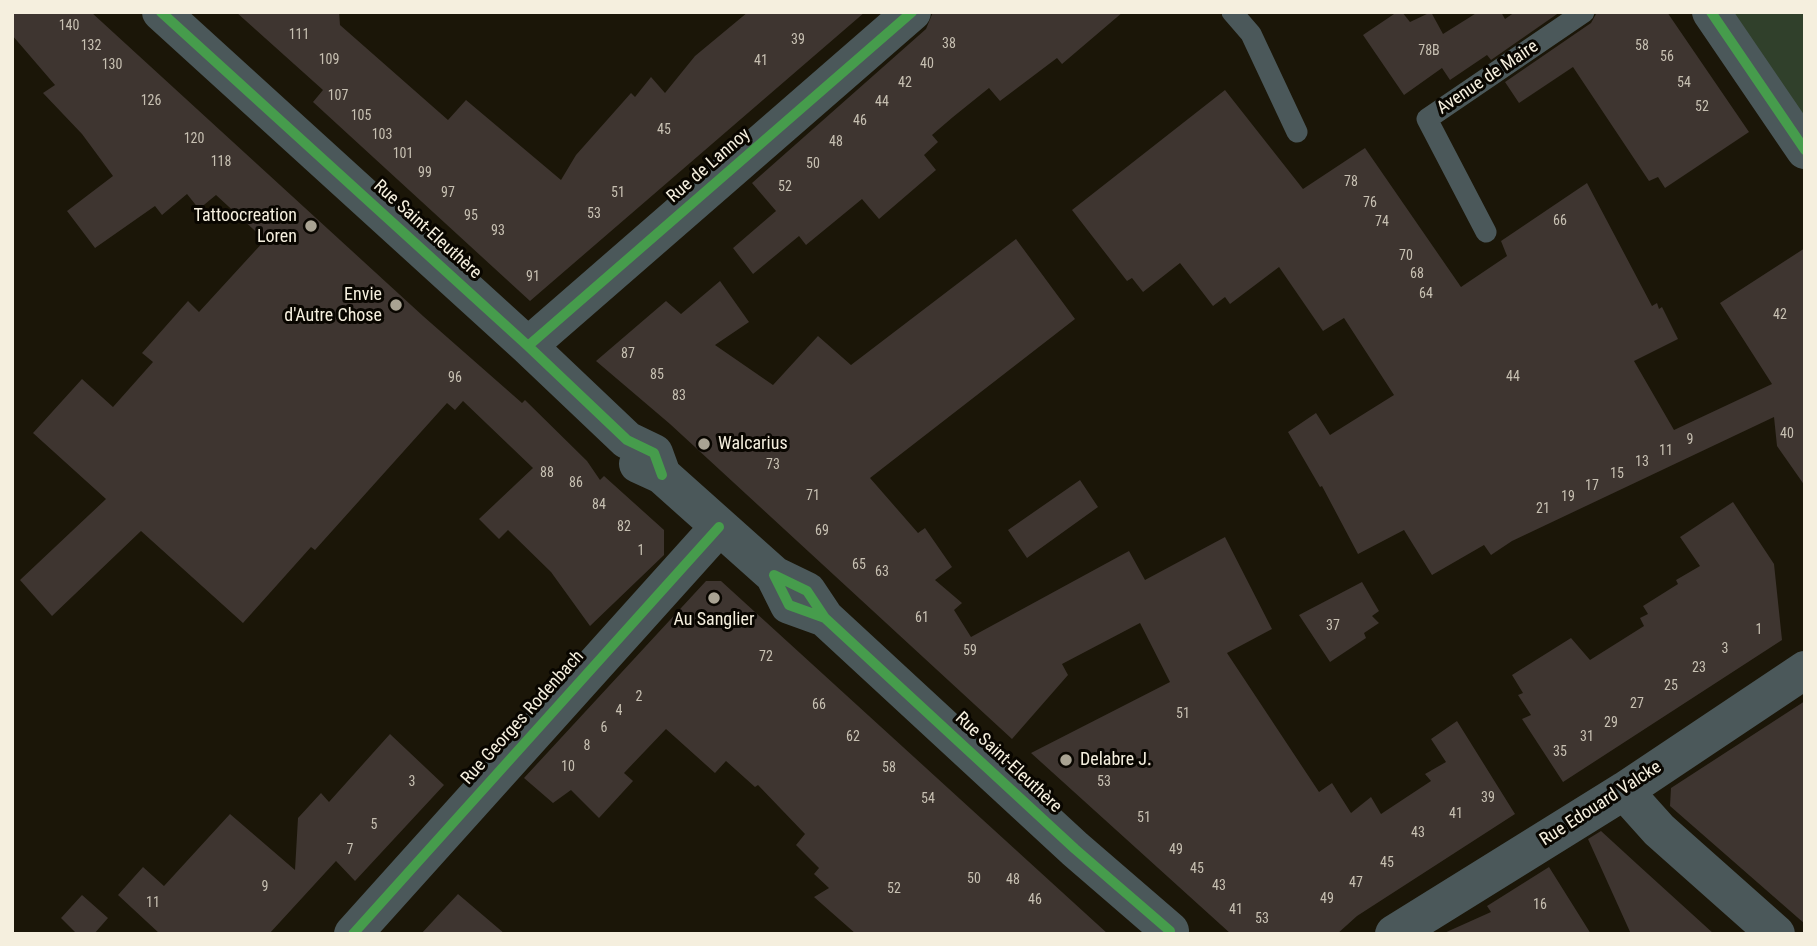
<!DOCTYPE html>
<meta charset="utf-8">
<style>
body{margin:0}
#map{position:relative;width:1817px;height:946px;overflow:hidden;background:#1b1608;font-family:"Roboto Condensed",sans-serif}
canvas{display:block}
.frame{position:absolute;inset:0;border:14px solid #f5efde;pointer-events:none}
</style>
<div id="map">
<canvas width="1817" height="946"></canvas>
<div class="frame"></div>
</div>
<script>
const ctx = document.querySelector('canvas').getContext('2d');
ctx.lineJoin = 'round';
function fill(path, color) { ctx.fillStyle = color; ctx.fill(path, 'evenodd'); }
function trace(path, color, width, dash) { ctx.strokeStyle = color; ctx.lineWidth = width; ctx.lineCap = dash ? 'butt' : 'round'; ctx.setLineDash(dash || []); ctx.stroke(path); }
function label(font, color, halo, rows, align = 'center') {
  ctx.font = font + ' "Roboto Condensed",sans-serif'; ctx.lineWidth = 6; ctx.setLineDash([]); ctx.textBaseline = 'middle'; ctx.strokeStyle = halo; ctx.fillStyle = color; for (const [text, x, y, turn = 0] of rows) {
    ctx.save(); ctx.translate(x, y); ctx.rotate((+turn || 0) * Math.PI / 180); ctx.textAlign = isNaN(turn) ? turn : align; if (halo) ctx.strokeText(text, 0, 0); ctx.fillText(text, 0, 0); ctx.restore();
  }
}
fill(new Path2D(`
 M1728 12H1805V121Z`), '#30402b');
fill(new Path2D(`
 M12 12H91L423 316 522 403 525 400 587 461 600 480 604 476 664 530V555L590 626 551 572 508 530 499 539 479 519 533 468 463 401 455 410 447 403 315 550 311 547 243 623 141 531 52 616 20 580 106 499 33 433 82 379 113 407 153 362 142 353 188 301 199 312 265 240 216 195 199 209 187 194 162 215 155 206 95 248 67 211 113 176 82 134 43 93 55 85 12 35Z
 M236 12H339L340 25 448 120 466 100 561 180 576 155 631 93 635 97 651 77 665 93 695 56 748 12H865L530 301 313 102 323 90Z
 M933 12H1123L1062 64 1057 58 1000 101 989 88 953 117 932 135 938 142 924 155 936 170 879 219 862 199 806 245 799 236 753 274 733 248 776 211 752 183 926 29Z
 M1397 12H1402L1410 22 1431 12 1443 34 1478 12H1501L1505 19 1515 12H1560L1491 60 1487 55 1450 80 1442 68 1404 95 1363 35Z
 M1597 12H1667L1749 132 1665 188 1658 177 1649 181 1573 67 1519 103 1505 82 1591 23Z
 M1225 90 1303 189 1365 148 1461 287 1507 256 1501 241 1587 183 1652 306 1657 303 1659 309 1662 307 1678 339 1634 361 1674 430 1772 384 1720 303 1805 248V486L1777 446 1774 417 1512 541 1491 555 1484 545 1432 575 1404 530 1358 554 1322 486 1320 487 1288 432 1316 413 1330 435 1394 395 1344 318 1323 331 1279 267 1230 304 1225 297 1213 306 1180 263 1143 292 1132 278 1127 281 1072 210Z
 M1016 239 1075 319 870 478 918 533 925 528 952 567 935 580 962 603 954 610 971 637 1129 551 1145 580 1225 537 1272 629 1227 653 1319 792 1332 783 1351 813 1371 797 1381 814 1431 781 1425 774 1446 762 1431 739 1457 721 1515 814 1357 916 1337 934H1231L1031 753 1170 682 1140 623 1062 664 1068 675 1012 739 670 424 596 361 666 301 681 314 720 281 749 322 715 345 773 385 818 336 851 365Z
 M1080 480 1098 507 1027 558 1008 530Z
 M1733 502 1774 564 1782 640 1563 782 1522 719 1531 715 1518 695 1523 693 1512 675 1571 638 1590 660 1644 626 1640 618 1648 614 1643 606 1678 584 1676 580 1700 566 1680 537Z
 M706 581H721L1108 934H856L814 897 829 888 814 874 819 868 796 845 805 834 758 785 755 787 726 761 715 773 666 729 624 773 633 781 599 818 571 790 553 803 524 778Z
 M1362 582 1379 611 1372 616 1379 623 1364 633 1366 638 1330 662 1299 615Z
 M1805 701V924L1670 806 1671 788Z
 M390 734 444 785 355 881 336 861 269 934H160L118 895 143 867 164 886 230 814 295 870 298 818 321 793 329 802Z
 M1601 831 1637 864 1714 934H1631L1588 839Z
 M1549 867 1591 934H1442L1491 912 1487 906Z
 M458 894 505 934H421Z
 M82 895 108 918 94 934H77L61 918Z`), '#3e3530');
trace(new Path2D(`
 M1232 12 1251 34 1297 132
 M1486 232 1427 119 1584 12`), '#4b585a', 21);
trace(new Path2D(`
 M161 12 528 346 627 440 654 453 662 475
 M1711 12 1805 150
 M528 346 912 12
 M638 464 662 475 774 575
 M825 618 789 605 774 575 807 591 825 618 1075 849 1170 931
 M1624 791 1659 830 1776 934
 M353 934 719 527
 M1394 934 1624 791 1805 670`), '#4b585a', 38);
trace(new Path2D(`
 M161 12 528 346 627 440 654 453 662 475
 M1711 12 1805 150
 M528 346 912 12
 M825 618 789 605 774 575 807 591 825 618 1075 849 1170 931
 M353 934 719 527`), '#469c4c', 10);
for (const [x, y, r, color] of [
 [311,226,7,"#a9a393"],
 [396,305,7,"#a9a393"],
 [704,444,7,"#a9a393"],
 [714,598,7,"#a9a393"],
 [1066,760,7,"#a9a393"]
]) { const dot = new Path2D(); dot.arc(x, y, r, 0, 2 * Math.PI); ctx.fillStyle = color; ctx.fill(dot); trace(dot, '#090600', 2.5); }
label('14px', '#c7c0b2', null, [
 ["140",69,26],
 ["111",299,35],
 ["39",798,40],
 ["38",949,44],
 ["132",91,46],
 ["58",1642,46],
 ["78B",1429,51],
 ["56",1667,57],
 ["109",329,60],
 ["41",761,61],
 ["40",927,64],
 ["130",112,65],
 ["42",905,83],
 ["54",1684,83],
 ["107",338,96],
 ["126",151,101],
 ["44",882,102],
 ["52",1702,107],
 ["105",361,116],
 ["46",860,121],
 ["45",664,130],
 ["103",382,135],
 ["120",194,139],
 ["48",836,142],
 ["101",403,154],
 ["118",221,162],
 ["50",813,164],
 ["99",425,173],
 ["78",1351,182],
 ["52",785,187],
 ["97",448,193],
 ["51",618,193],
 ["76",1370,203],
 ["53",594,214],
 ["95",471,216],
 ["66",1560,221],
 ["74",1382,222],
 ["93",498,231],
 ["70",1406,256],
 ["68",1417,274],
 ["91",533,277],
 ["64",1426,294],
 ["42",1780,315],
 ["87",628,354],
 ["85",657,375],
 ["44",1513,377],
 ["96",455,378],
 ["83",679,396],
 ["40",1787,434],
 ["9",1690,440],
 ["11",1666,451],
 ["13",1642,462],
 ["73",773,465],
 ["88",547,473],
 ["15",1617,474],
 ["86",576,483],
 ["17",1592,486],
 ["71",813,496],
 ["19",1568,497],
 ["84",599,505],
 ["21",1543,509],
 ["82",624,527],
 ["69",822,531],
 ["1",641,551],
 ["65",859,565],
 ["63",882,572],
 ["61",922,618],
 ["37",1333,626],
 ["1",1759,630],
 ["3",1725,649],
 ["59",970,651],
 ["72",766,657],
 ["23",1699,668],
 ["25",1671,686],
 ["2",639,697],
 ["27",1637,704],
 ["66",819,705],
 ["4",619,711],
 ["51",1183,714],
 ["29",1611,723],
 ["6",604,728],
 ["62",853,737],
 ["31",1587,737],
 ["8",587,746],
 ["35",1560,752],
 ["10",568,767],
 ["58",889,768],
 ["3",412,782],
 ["53",1104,782],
 ["39",1488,798],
 ["54",928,799],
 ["41",1456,814],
 ["51",1144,818],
 ["5",374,825],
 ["43",1418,833],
 ["7",350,850],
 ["49",1176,850],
 ["45",1387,863],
 ["45",1197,869],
 ["50",974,879],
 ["48",1013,880],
 ["47",1356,883],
 ["43",1219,886],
 ["9",265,887],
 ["52",894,889],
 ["49",1327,899],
 ["46",1035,900],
 ["11",153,903],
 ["16",1540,905],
 ["41",1236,910],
 ["53",1262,919]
]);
label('18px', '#f5efde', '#090600', [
 ["Avenue de Maire",1488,78,-34],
 ["Rue de Lannoy",709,166,-41],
 ["Rue Saint-Eleuthère",427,230,42],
 ["Rue Georges Rodenbach",523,718,-48],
 ["Rue Saint-Eleuthère",1008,763,43],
 ["Rue Edouard Valcke",1601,804,-33]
]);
label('18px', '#f5efde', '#090600', [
 ["Tattoocreation",297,216],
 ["Loren",297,237],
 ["Envie",382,295],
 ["d'Autre Chose",382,316],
 ["Walcarius",718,444,"left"],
 ["Au Sanglier",714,620,"center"],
 ["Delabre J.",1080,760,"left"]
], 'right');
</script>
